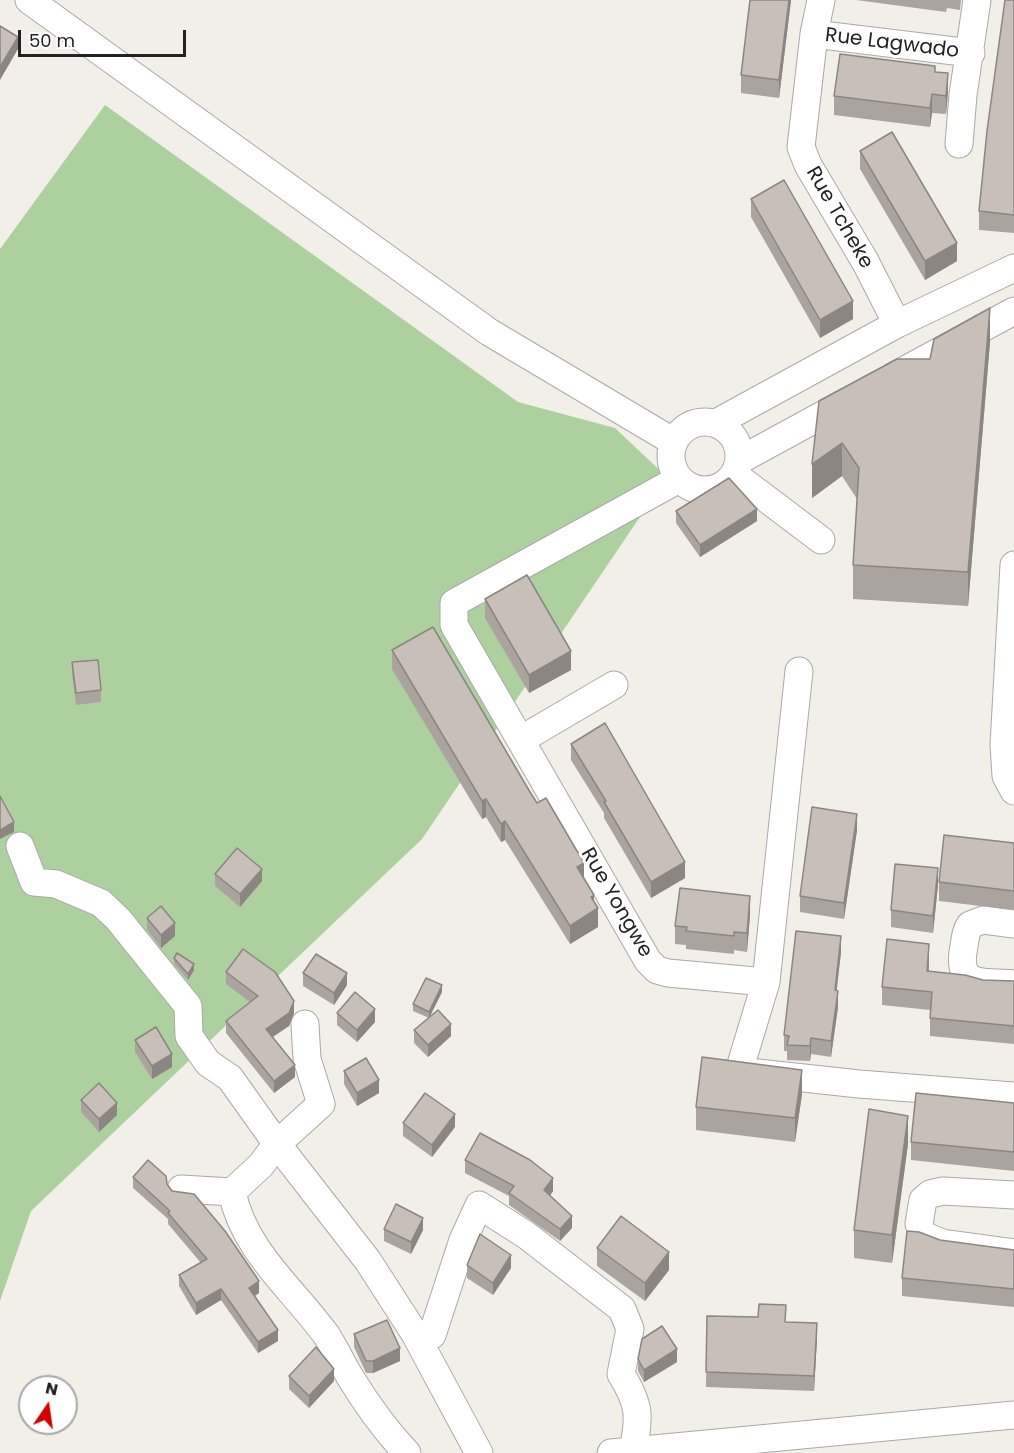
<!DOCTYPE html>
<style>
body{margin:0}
#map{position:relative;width:1014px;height:1453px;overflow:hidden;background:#f2efe9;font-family:Poppins,sans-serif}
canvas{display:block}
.north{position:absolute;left:18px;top:1375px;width:60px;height:60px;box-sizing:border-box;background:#fff;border:2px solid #a7a7a7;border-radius:50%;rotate:13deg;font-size:16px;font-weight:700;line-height:24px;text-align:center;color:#222}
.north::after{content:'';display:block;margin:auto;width:21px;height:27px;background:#d40000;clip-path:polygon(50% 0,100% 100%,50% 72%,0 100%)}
.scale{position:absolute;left:18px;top:30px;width:168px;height:27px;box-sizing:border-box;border:3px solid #222;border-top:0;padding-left:8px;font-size:18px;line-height:21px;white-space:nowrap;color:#222;-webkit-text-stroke:4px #fff;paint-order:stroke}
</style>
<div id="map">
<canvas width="1014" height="1453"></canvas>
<div class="north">N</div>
<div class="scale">50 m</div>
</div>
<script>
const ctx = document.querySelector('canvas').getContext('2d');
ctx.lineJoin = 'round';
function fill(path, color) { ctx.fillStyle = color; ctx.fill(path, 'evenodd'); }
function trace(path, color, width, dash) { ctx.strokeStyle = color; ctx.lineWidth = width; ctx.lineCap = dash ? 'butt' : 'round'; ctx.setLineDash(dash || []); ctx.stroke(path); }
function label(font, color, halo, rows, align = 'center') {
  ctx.font = font + ' Poppins,sans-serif'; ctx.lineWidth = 6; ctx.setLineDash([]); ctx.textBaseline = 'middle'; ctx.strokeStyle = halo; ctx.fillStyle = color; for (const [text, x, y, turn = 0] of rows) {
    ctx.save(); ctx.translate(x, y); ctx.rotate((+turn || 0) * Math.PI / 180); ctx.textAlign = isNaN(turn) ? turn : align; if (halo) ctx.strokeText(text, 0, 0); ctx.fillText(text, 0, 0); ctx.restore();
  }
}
fill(new Path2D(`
 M105 105 518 402 615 428 667 477 422 839 31 1211 0 1301V249Z`), '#add19e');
const minor = new Path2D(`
 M29 0 489 332 674 442
 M821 0 814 34 801 147 808 165 866 263 897 324
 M814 34 971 53
 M959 144 963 95 977 0
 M894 376 1014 311
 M671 456a34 34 0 1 1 68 0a34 34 0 1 1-68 0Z
 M716 423 897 324 1014 268
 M740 460 850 400
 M735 475 821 540
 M679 479 454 603V625L648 961 657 970 668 973 766 982
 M1014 565 1004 745 1006 776 1014 791
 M799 671 766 982 739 1071 859 1084 1014 1096
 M522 739 614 685
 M20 846 34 882 56 884 101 903 118 919 188 1006 189 1036 208 1063 230 1078 277 1144 368 1261 415 1334 479 1453
 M1014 924 983 920 970 925C965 932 965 942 963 952 958 989 986 981 1014 984
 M181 1189 232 1192 261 1165 277 1144 321 1104 307 1059 305 1024
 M232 1192C244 1251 293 1289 327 1336 336 1350 343 1366 352 1380 368 1406 386 1431 407 1453
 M1014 1195 943 1191 930 1194 923 1200 919 1224 923 1235 942 1243 1014 1253
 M415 1334 432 1335 463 1240 479 1205 526 1235 622 1309 630 1329 621 1374C640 1405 640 1416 633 1451
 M611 1453 1014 1415`);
trace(minor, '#a9a9a9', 29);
trace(minor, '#fff', 27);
fill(new Path2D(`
 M791 0 779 98 741 93V75Z
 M856 0H961L960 10 947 8 946 12Z
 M1014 0V233L979 230V211Z
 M935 72 948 92 946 114 932 113 930 127 834 115V96Z
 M860 151 957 261 925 280 860 169Z
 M751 199 853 319 820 338 751 217Z
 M990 342 968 606 853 599V565L857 499 842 476 812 498V464L930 359Z
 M676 511 757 521 700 557 676 523Z
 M485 599 571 670 529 693 485 618Z
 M392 650 530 792 584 878 594 902 598 927 570 944 505 840 501 842 486 817 482 819 392 669Z
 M72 662 101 690V702L76 705 72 675Z
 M571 744 685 878 651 898 604 818V813L571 760Z
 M857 830 844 919 800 912V896Z
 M1014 843V910L939 901V882Z
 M215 874 262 881 240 907 215 886Z
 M938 885 933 933 891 927V910Z
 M750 915 747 952 734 950V954L686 949V945L675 944V926Z
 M147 918 175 936 161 948 147 930Z
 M841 952 836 990 838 1007 831 1057 811 1054 810 1061 787 1060V1051H784V1035Z
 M174 958 194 970 188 980 174 964Z
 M929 962V971L983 980 1014 981V1044L930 1036V1010L882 1005V987Z
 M226 972 294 1013 289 1026 273 1037 295 1077 274 1093 226 1033V1021L250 1002 226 984Z
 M303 973 347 985 334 1005 303 986Z
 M442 992 429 1018 451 1036 428 1057 414 1043V1030L429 1018 413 1011V1004Z
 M337 1013 375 1022 357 1042 337 1025Z
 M135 1040 172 1067 152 1079 135 1052Z
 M344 1071 379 1093 357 1106 344 1084Z
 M802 1094 795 1142 696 1130V1107Z
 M81 1100 117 1115 99 1132 81 1112Z
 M1014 1103V1171L911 1160V1142Z
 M403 1123 455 1127 432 1157 403 1136Z
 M908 1144 892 1263 854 1258V1230Z
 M465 1160 553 1191 550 1196 572 1228 560 1241 509 1205V1196L465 1173Z
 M133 1177 167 1184 259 1293 255 1296 278 1341 258 1353 221 1300 196 1315 179 1286V1275L201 1263 168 1224V1219L133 1188Z
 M384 1229 423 1230 411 1254 384 1241Z
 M940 1240 1014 1250V1307L902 1296V1278Z
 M597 1248 669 1270 645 1301 597 1266Z
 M467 1265 511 1268 493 1295 467 1278Z
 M707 1316 786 1322 817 1338 814 1391 706 1387Z
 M354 1334 400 1361 373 1373H366L354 1347Z
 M638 1359 677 1362 644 1382 638 1371Z
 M289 1376 334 1381 309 1408 289 1389Z`), '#aba49e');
fill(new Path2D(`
 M789 0H791L779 98V80Z
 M18 37V49L0 80V67Z
 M948 73V92L946 114V96Z
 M932 94V113L930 127V108Z
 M957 243V261L925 280V261Z
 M853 301V319L820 338V320Z
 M990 308V342L968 606V572Z
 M842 443V476L812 498V464Z
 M757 509V521L700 557V545Z
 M571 651V670L529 693V675Z
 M486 799V817L482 819V801Z
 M857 814V830L844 919V903Z
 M505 821V840L501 842V824Z
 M14 822V832L0 839V830Z
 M685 862V878L651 898V882Z
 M584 863V882L577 867Z
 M938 868V885L933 933V916Z
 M262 869V881L240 907V894Z
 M594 895V911L598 908V927L570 944V926L591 897Z
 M750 896V915L747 952V933Z
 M175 923V936L161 948V935Z
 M841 936V952L835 1006V990Z
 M929 944V962L927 989V971Z
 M194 964V970L188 980V974Z
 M347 973V985L334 1005V993Z
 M442 985V992L429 1018V1012Z
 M838 991V1007L831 1057V1041Z
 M294 1001V1013L289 1026 266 1041V1029Z
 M375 1009V1022L357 1042V1030Z
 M451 1024V1036L428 1057V1045Z
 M811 1038V1054L810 1061V1046Z
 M172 1054V1067L152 1079V1066Z
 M295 1065V1077L274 1093V1081Z
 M802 1070V1094L795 1142V1118Z
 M379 1080V1093L357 1106V1093Z
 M117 1103V1115L99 1132V1119Z
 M455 1114V1127L432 1157V1145Z
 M908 1116V1144L892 1263V1235Z
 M553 1178V1191L544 1203V1190Z
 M572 1216V1228L560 1241V1229Z
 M423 1218V1230L411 1254V1242Z
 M669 1252V1270L645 1301V1283Z
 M511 1255V1268L493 1295V1283Z
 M259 1281V1293L249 1299V1288Z
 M221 1289V1300L196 1315V1303Z
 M817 1323V1338L814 1391V1376Z
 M278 1330V1341L258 1353V1342Z
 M400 1348V1361L373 1373V1361Z
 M677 1349V1362L644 1382V1370Z
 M334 1369V1381L309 1408V1396Z`), '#8b8681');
const building = new Path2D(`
 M750 0H789L779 80 741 75Z
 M1005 0H1014V215L979 211 987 131Z
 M0 26 18 37 0 67Z
 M840 54 935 66V72L948 73 946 96 932 94 930 108 834 96Z
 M892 132 957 243 925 261 860 151Z
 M784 180 853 301 820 320 751 199Z
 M990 308 968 572 853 565 859 468 842 443 812 464 819 401 897 359H930L934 339Z
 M729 478 757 509 700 545 676 511Z
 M527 575 571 651 529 675 485 599Z
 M433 627 530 792 537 803 546 798 584 863 577 867 594 895 591 897 598 908 570 926 505 821 501 824 486 799 482 801 392 650Z
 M98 660 101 690 76 693 72 662Z
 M605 723 685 862 651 882 604 802 606 801 571 744Z
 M0 796 14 822 0 830Z
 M812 807 857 814 844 903 800 896Z
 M944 835 1014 843V891L939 882Z
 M237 848 262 869 240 894 215 874Z
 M895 864 938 868 933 916 891 910Z
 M680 888 750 896 747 933 734 932V936L686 931 687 927 675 926Z
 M161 906 175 923 161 935 147 918Z
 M796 931 841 936 835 990 838 991 831 1041 811 1038 810 1046 787 1045 789 1036 784 1035Z
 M887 939 929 944 927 971 965 975 983 980 1014 981V1026L930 1018 932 992 882 987Z
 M243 949 275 972 294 1001 289 1013 266 1029 295 1065 274 1081 226 1021 258 996 226 972Z
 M177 953 194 964 188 974 174 958Z
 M316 954 347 973 334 993 303 973Z
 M426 978 442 985 429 1012 413 1004Z
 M355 992 375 1009 357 1030 337 1013Z
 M438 1010 451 1024 428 1045 414 1030Z
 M156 1027 172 1054 152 1066 135 1040Z
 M702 1057 802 1070 795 1118 696 1107Z
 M366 1058 379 1080 357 1093 344 1071Z
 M99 1083 117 1103 99 1119 81 1100Z
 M425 1093 455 1114 432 1145 403 1123Z
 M916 1093 1014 1103V1152L911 1142Z
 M869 1109 908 1116 892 1235 854 1230Z
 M480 1133 530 1160 553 1178 544 1190 572 1216 560 1229 509 1193 514 1186 465 1160Z
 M148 1160 166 1176 167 1184 172 1191 194 1194 225 1231 259 1281 249 1288 278 1330 258 1342 221 1289 196 1303 179 1275 207 1259 168 1213 170 1211 133 1177Z
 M396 1204 423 1218 411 1242 384 1229Z
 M621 1216 669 1252 645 1283 597 1248Z
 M907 1231 919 1232 940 1240 1014 1250V1289L902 1278Z
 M480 1234 511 1255 493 1283 467 1265Z
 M759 1304 786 1305 785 1322 817 1323 814 1376 706 1372 707 1316 758 1317Z
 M387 1320 400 1348 373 1361H366L354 1334Z
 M662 1326 677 1349 644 1370 638 1359 642 1339Z
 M316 1347 334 1369 309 1396 289 1376Z`);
fill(building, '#c7bfb8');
trace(building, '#8b8681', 1.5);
label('20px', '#222', '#fff', [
 ["Rue Lagwado",892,44,7],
 ["Rue Tcheke",839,218,60],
 ["Rue Yongwe",616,903,60]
]);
</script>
